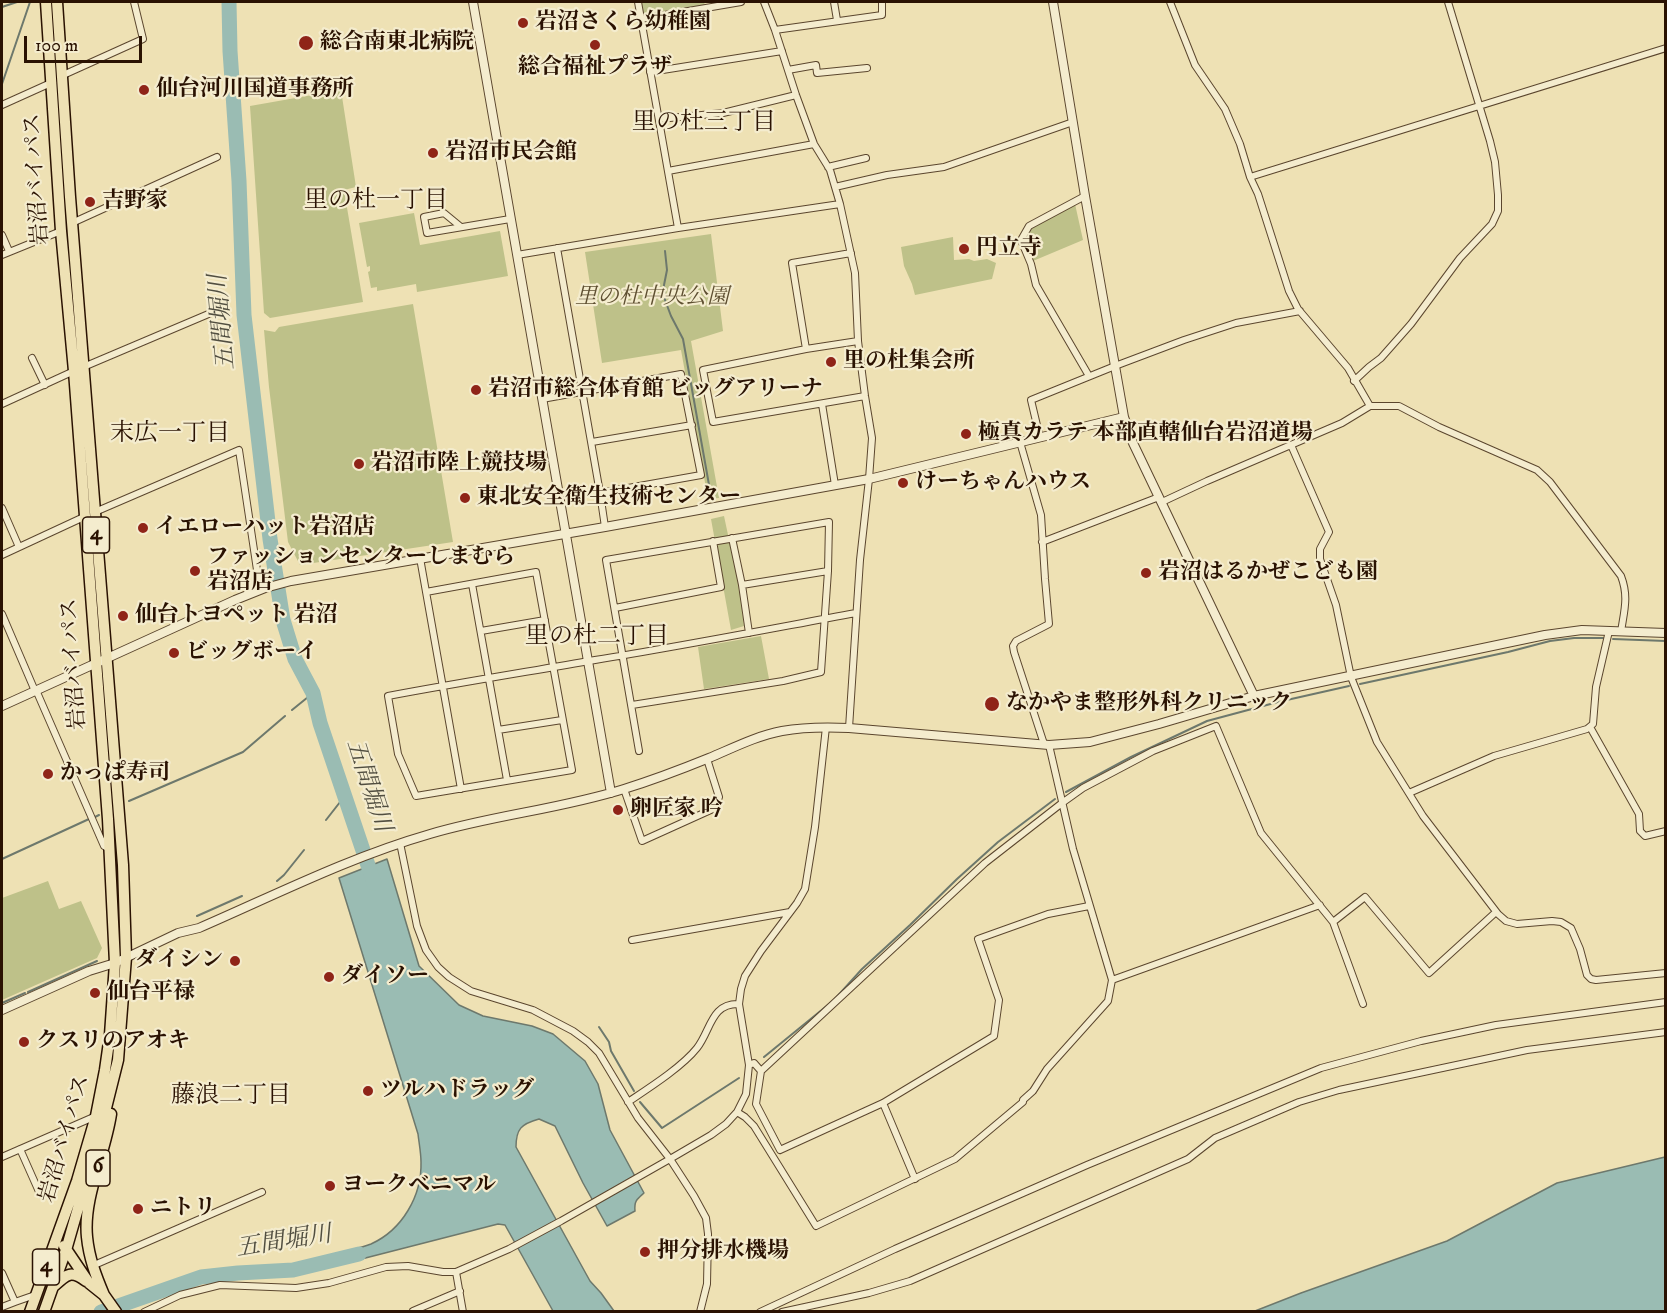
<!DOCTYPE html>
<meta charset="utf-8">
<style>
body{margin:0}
#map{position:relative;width:1667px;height:1313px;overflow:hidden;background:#eee1b4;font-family:"IM FELL DW Pica",serif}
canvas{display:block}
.frame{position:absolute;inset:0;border:3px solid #2a1202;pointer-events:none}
.scale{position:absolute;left:24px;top:36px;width:118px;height:27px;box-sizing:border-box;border:3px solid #2a1202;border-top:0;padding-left:8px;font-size:18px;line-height:21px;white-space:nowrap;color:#2a1202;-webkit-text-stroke:4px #f4ecce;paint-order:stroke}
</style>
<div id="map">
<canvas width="1667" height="1313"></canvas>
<div class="frame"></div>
<div class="scale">100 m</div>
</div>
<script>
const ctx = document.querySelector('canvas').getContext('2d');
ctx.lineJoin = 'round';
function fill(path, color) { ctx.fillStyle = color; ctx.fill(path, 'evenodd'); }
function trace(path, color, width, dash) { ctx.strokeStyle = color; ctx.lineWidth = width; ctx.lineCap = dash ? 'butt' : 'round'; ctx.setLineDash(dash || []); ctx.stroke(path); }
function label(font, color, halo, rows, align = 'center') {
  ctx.font = font + ' "IM FELL DW Pica","Noto Serif JP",serif'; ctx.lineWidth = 4.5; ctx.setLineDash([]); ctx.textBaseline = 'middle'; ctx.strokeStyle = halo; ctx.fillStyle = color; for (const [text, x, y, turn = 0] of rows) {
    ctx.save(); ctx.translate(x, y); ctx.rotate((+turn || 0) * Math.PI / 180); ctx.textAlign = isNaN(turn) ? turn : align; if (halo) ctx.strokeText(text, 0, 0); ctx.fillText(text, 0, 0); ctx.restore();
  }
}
fill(new Path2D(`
 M641 2H704L705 5 643 14Z
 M341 90 356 187 344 190 363 302 270 318 264 313 250 106Z
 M1075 204 1083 240 1033 261 1023 238 1030 229Z
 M414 213 420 245 500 231 508 276 417 292 416 284 377 291V287L371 288 368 272 370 271V266L367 267 359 223Z
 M711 234 723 331 691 341 719 498 708 499 681 350 602 363 585 252Z
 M953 237 954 260 969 259 974 261 987 259 996 263 992 279 915 295 912 284 904 266 901 247Z
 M413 304 453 542 300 565 288 542 269 387 264 330 275 332 279 327Z
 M724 516 740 591 744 626 731 630 711 519Z
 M761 636 769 679 704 689 698 647Z
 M48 881 59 909 81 901 102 948 97 958 2 1000V898Z`), '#bec189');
const water = new Path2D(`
 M387 859 419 966 459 1005 483 1016 532 1026 553 1034 585 1061 598 1084 610 1130 644 1193C637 1199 634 1201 635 1211L607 1226 583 1183 555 1126 539 1119C521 1124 516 1129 516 1147L590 1281 601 1293 614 1311H553L505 1225 498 1224 342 1264 339 1253C349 1250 361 1248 371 1244 402 1230 422 1196 421 1162 421 1153 419 1143 418 1134L339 878Z
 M1665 1157V1311H1255L1301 1293 1447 1241 1557 1183Z`);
fill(water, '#9abcb3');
trace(water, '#6d786c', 1.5);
trace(new Path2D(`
 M2 7 17 2
 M2 84 30 2
 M665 251 667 270 664 285 665 300 671 316 683 339 711 496
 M1613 639 1666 641
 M1360 684 1508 652 1550 641 1574 638H1603
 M292 710 313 693
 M1066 792 1131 757 1207 721 1278 702 1349 686
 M129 801 243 752 285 716
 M95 817 99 815
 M326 820 344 797
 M2 859 89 819
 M277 881 284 875 304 850
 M197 916 242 896
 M28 992 97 961
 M2 1003 25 993
 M599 1027 609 1042 611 1051 634 1091
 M764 1057 834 1000 862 969 910 925 957 879 998 842 1055 799
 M640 1102 662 1128 739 1078`), '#6d786c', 2);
trace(new Path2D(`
 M229 2 230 51 239 181 244 315 270 539 283 620 295 659 313 693 320 723 374 883
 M101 1312 201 1277 238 1273 293 1270 359 1254`), '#9abcb3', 15);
const minor = new Path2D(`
 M638 2 678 228
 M764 2 775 30 796 95 814 144 830 170 840 204 855 273 858 341 865 396 872 438 869 479 860 560 849 728
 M834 2 837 20
 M1170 2 1195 65 1225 109 1240 144 1250 177 1258 194 1289 291 1298 309 1348 368 1370 406
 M641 19 741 2
 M775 30 882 15V2
 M788 70 816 65 817 73 867 68
 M650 72 782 51
 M61 76 143 39 134 2
 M2 105 53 82
 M659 119 723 113 796 95
 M828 167 866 158
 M668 171 814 144
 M1250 177 1666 48
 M835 187 887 175 944 167 1073 122
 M1085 196 1029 226 1021 240 1031 264 1036 285 1089 376
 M72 223 217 157
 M461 227 444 213 424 217 427 233 510 219
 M2 235 9 251
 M557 248 600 493 605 527
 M851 253 792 263 806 349 858 341
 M2 255 61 231
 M517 255 678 228 840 204
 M806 349 703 370 713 422 865 396
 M32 358 45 385
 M1354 381 1369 367 1381 358 1411 324 1460 258 1492 224 1498 211V195L1495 162 1490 141 1448 2
 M542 399 681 374 701 475 600 493
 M2 404 74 371 225 307
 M822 404 835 485
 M1040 438 1031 400 1115 366 1184 340 1236 323 1300 311
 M592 442 692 425
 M1020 442 1041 515 1045 579 1049 624 1016 641 1013 646 1014 652 1044 744
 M1291 445 1329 532 1320 549V559L1336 605 1351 677 1377 742 1423 816 1498 914 1506 921 1517 924 1552 921 1561 922 1571 928 1580 949 1587 975 1591 979 1596 980 1666 973
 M1162 502 1207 481 1342 423 1370 406H1399L1439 427 1537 470 1550 482 1621 576C1629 597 1624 611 1621 632
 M2 508 19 547
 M95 512 239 450 260 590
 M732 538 742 585 828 571
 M1042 542 1159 497
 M2 555 86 516
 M420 558 461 789
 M472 584 507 780
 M742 585 749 633
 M426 592 536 572C548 638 560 704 572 770L416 796 398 754 388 696C457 683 526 672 595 660 682 646 769 629 856 613
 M615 608 721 587 713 541
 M2 614 35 691
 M481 631 545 620
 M36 690 104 846 110 849
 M632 705 783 681 821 672 828 571 829 522 606 560 639 751
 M1590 727 1639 814 1640 831 1645 836 1666 831
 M498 730 562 720
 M624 789 642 841 715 808 719 797 707 759
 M1409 793 1494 756 1587 729 1593 724 1596 687 1609 631
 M400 843 417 926 426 950 438 967 449 977 471 991 533 1010 573 1031 588 1042 599 1053 638 1118 670 1159 694 1196 706 1218 708 1234 707 1284 700 1312
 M1333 922 1365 897 1429 973 1496 912
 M632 940 790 912
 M1112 980 1320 905
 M749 1065 754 1063 761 1071 985 863 1062 803 1083 788 1153 751 1216 726 1261 833 1333 922 1363 1004
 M761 1071 756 1104 780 1150 883 1103 994 1036 999 1000 978 939 1048 914 1089 906
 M628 1102C649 1088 682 1067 697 1048 711 1030 711 1003 739 1004
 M883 1103 915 1179
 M737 1112 745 1117 754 1126 816 1226 955 1159 1023 1102V1100L1033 1091 1047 1069 1108 1001 1112 980 1073 849 1049 745
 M20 1149 40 1194
 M2 1157 96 1116
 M92 1266 262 1192
 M456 1272 463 1312
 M2 1273 15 1302 35 1295
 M2 1307 15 1302
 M413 1311 460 1291
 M144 1312 180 1295 220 1285 296 1288 329 1283 386 1267 408 1266 443 1272H456L509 1249 561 1221 670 1159 711 1135 726 1124 737 1112 746 1094 749 1065 739 1004 741 989 745 976 761 951 797 903 805 889 815 827 826 727
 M760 1312 895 1249 1087 1165 1321 1068 1421 1041 1496 1025 1666 1002
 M782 1312 869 1293 910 1281 1188 1159 1215 1138 1299 1102 1339 1090 1527 1050 1666 1032`);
const tertiary = new Path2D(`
 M473 2 611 793
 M1053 2 1085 196 1124 417 1133 443 1254 696
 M2 706 235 600 265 588 291 581 605 527 869 479 1124 417
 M2 1010 89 971 115 963 178 933 199 928C275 895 350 857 430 834 494 815 561 809 624 789 653 780 682 769 709 758 733 748 756 736 782 731 804 727 827 727 849 728L1049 745 1090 742 1159 724 1254 696 1545 635 1582 630 1666 633`);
const trunk = new Path2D(`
 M64 1246 89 1283 104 1295 116 1312
 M54 1286C67 1274 71 1270 86 1281
 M104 1295C96 1276 89 1258 87 1237 83 1198 105 1154 111 1114
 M30 1312 77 1181 96 1116 105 1070 110 1035 115 963 108 819 74 371 61 231 46 2
 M44 1312 66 1250 100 1132 118 1060 126 957 123 865 70 197 57 2`);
trace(minor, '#5b462e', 8);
trace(tertiary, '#5b462e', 10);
trace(trunk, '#2a1202', 13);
trace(minor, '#f4ecce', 6);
trace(tertiary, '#f4ecce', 8);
trace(trunk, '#eee1b4', 10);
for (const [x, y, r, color] of [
 [523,23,6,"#8f2418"],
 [306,43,8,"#8f2418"],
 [595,45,6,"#8f2418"],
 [144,90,6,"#8f2418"],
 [433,153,6,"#8f2418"],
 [90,202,6,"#8f2418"],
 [964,249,6,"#8f2418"],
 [831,362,6,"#8f2418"],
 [476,390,6,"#8f2418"],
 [966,434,6,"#8f2418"],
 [359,464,6,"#8f2418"],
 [903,483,6,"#8f2418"],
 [465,498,6,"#8f2418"],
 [143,528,6,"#8f2418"],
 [195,571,6,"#8f2418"],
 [1146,573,6,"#8f2418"],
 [123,616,6,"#8f2418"],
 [174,653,6,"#8f2418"],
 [992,704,8,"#8f2418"],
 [48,774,6,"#8f2418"],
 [618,810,6,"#8f2418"],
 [235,961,6,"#8f2418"],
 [329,977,6,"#8f2418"],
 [95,993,6,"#8f2418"],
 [24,1042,6,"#8f2418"],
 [368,1091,6,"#8f2418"],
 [330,1186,6,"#8f2418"],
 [138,1209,6,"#8f2418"],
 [645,1252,6,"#8f2418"]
]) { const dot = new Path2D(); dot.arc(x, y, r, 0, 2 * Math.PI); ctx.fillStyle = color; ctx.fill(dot); trace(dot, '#f4ecce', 2); }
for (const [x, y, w] of [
 [96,535,27],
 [98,1168,24],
 [46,1267,27]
]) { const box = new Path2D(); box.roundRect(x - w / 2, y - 18, w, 36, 4.5); ctx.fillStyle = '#f4ecce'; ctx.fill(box); trace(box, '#2a1202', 1.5); }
label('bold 21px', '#2a1202', null, [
 ["4",96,535],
 ["6",98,1168],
 ["4",46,1267]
]);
label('bold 22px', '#2a1202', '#f4ecce', [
 ["岩沼さくら幼稚園",535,23],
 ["総合南東北病院",320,43],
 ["総合福祉プラザ",595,68,"center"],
 ["仙台河川国道事務所",156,90],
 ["岩沼市民会館",445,153],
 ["吉野家",102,202],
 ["円立寺",976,249],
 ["里の杜集会所",843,362],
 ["岩沼市総合体育館 ビッグアリーナ",488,390],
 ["極真カラテ 本部直轄仙台岩沼道場",978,434],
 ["岩沼市陸上競技場",371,464],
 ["けーちゃんハウス",915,483],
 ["東北安全衛生技術センター",477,498],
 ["イエローハット岩沼店",155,528],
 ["ファッションセンターしまむら",207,558],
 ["岩沼店",207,583],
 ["岩沼はるかぜこども園",1158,573],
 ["仙台トヨペット 岩沼",135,616],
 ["ビッグボーイ",186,653],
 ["なかやま整形外科クリニック",1006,704],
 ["かっぱ寿司",60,774],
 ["卵匠家 吟",630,810],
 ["ダイシン",223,961,"right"],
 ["ダイソー",341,977],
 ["仙台平禄",107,993],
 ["クスリのアオキ",36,1042],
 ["ツルハドラッグ",380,1091],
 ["ヨークベニマル",342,1186],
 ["ニトリ",150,1209],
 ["押分排水機場",657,1252]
], 'left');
label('22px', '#2a1202', '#f4ecce', [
 ["岩沼バイパス",38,179,-94],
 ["岩沼バイパス",75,664,-94],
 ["岩沼バイパス",66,1139,-74]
]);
label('italic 22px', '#5e4f31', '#f4ecce', [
 ["里の杜中央公園",652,298]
]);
label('24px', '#2a1202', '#f4ecce', [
 ["里の杜三丁目",704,124],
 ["里の杜一丁目",376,202],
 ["末広一丁目",170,435],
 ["里の杜二丁目",597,638],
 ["藤浪二丁目",231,1097]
]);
label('italic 24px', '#514e40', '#f4ecce', [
 ["五間堀川",224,322,-95],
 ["五間堀川",367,786,72],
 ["五間堀川",284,1243,-9]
]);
</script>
